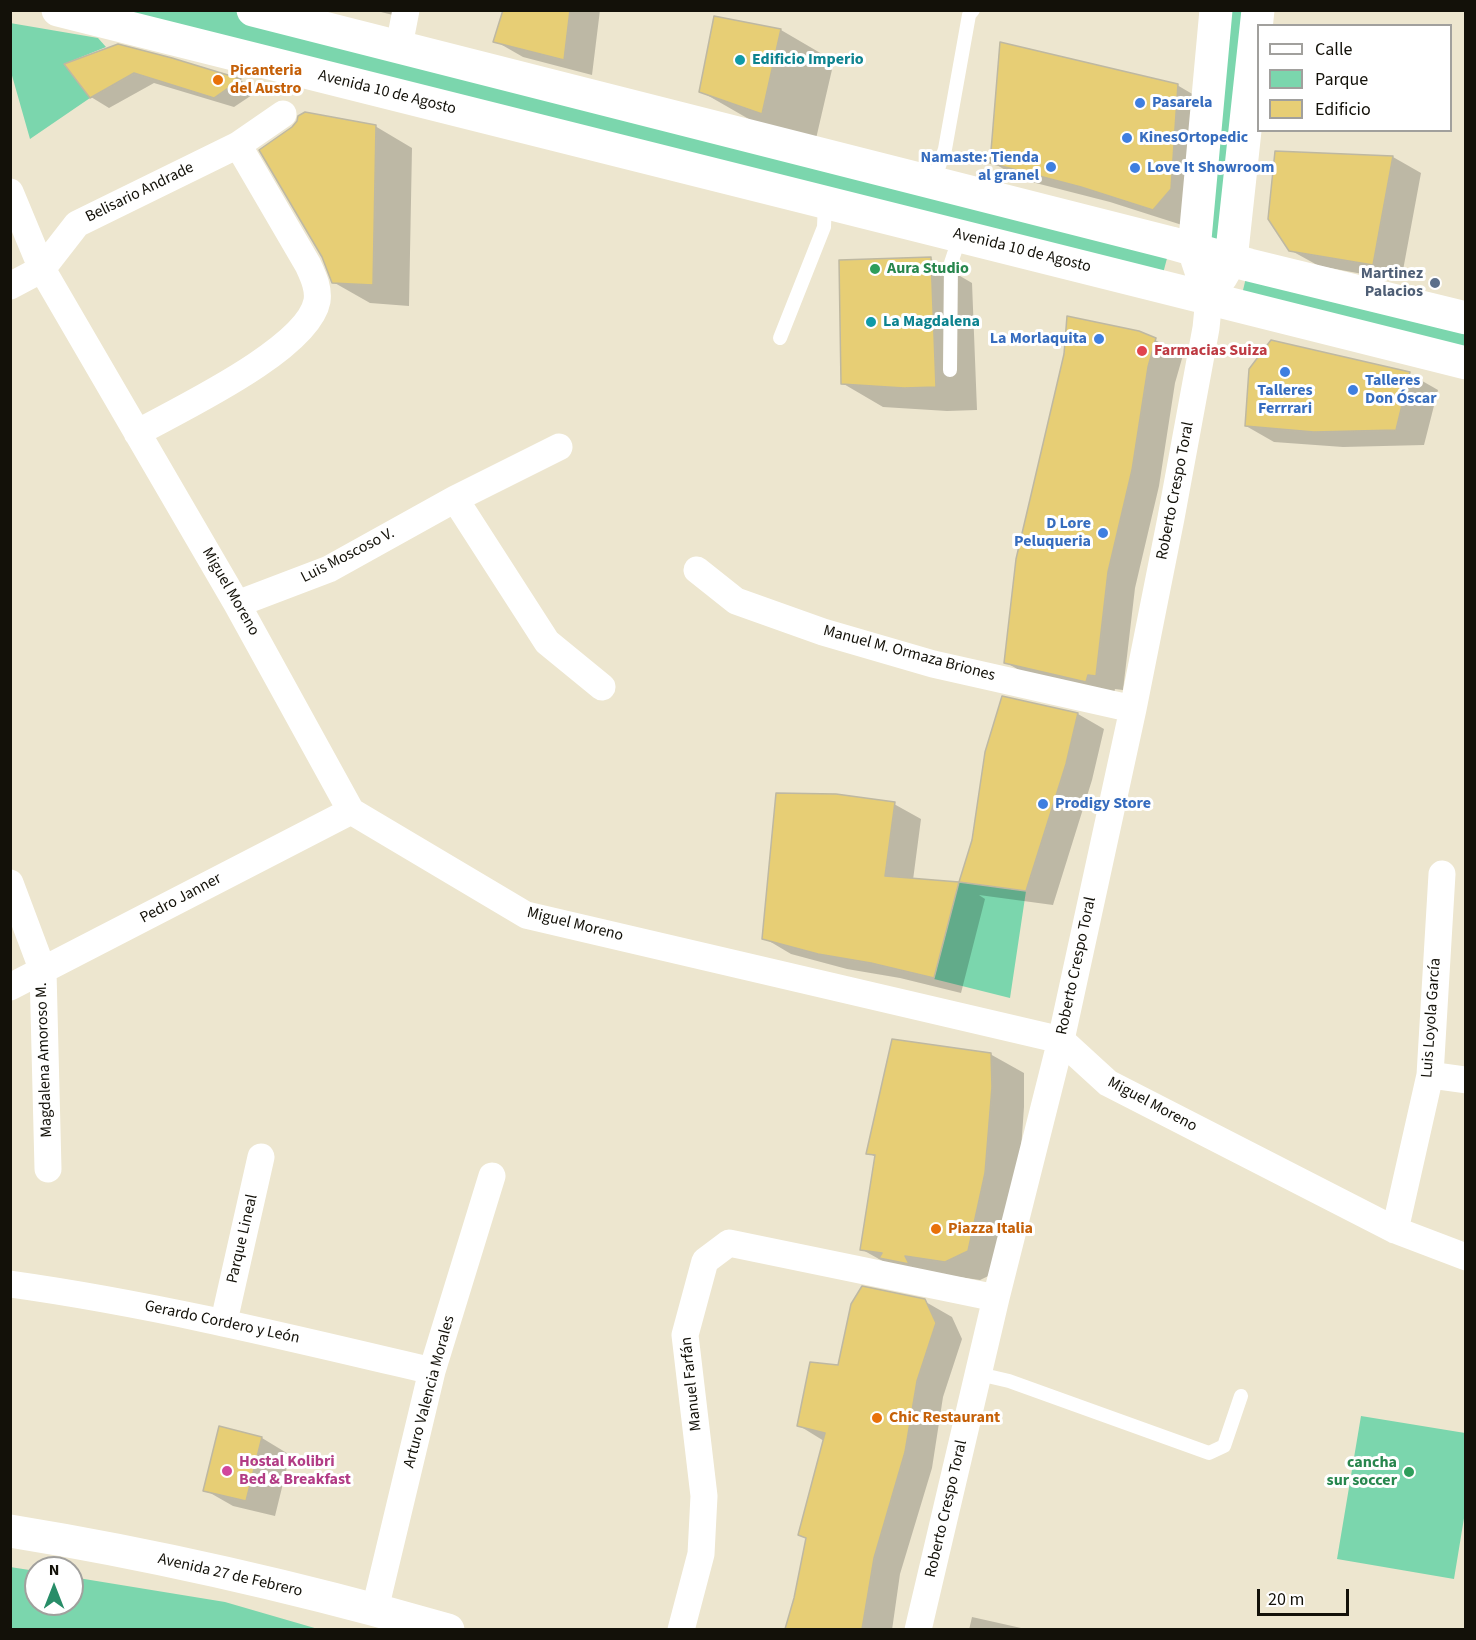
<!DOCTYPE html>
<meta charset="utf-8">
<style>
body{margin:0}
#map{position:relative;width:1476px;height:1640px;overflow:hidden;background:#ede6cf;font-family:"Source Sans 3",sans-serif}
canvas{display:block}
.frame{position:absolute;inset:0;border:12px solid #131109;pointer-events:none}
.legend{position:absolute;left:1257px;top:24px;width:195px;height:108px;box-sizing:border-box;background:#fff;border:2px solid #a1a09d;margin:0;padding:8px 10px;list-style:none;font-size:18px;color:#131109}
.legend li{display:flex;align-items:center;gap:12px;height:30px}
.legend b{width:30px;border:2px solid #a1a09d}
.north{position:absolute;left:24px;top:1556px;width:60px;height:60px;box-sizing:border-box;background:#fff;border:2px solid #a1a09d;border-radius:50%;rotate:0deg;font-size:16px;font-weight:700;line-height:24px;text-align:center;color:#131109}
.north::after{content:'';display:block;margin:auto;width:21px;height:27px;background:#288d68;clip-path:polygon(50% 0,100% 100%,50% 72%,0 100%)}
.scale{position:absolute;left:1257px;top:1589px;width:92px;height:27px;box-sizing:border-box;border:3px solid #131109;border-top:0;padding-left:8px;font-size:18px;line-height:21px;white-space:nowrap;color:#131109;-webkit-text-stroke:4px #fff;paint-order:stroke}
</style>
<div id="map">
<canvas width="1476" height="1640"></canvas>
<div class="frame"></div>
<ul class="legend">
<li><b style="height:8px;background:#fff"></b>Calle</li>
<li><b style="height:16px;background:#7bd6ad"></b>Parque</li>
<li><b style="height:16px;background:#e7ce75"></b>Edificio</li>
</ul>
<div class="north">N</div>
<div class="scale">20 m</div>
</div>
<script>
const ctx = document.querySelector('canvas').getContext('2d');
ctx.lineJoin = 'round';
function fill(path, color) { ctx.fillStyle = color; ctx.fill(path, 'evenodd'); }
function trace(path, color, width, dash) { ctx.strokeStyle = color; ctx.lineWidth = width; ctx.lineCap = dash ? 'butt' : 'round'; ctx.setLineDash(dash || []); ctx.stroke(path); }
function label(font, color, halo, rows, align = 'center') {
  ctx.font = font + ' "Source Sans 3",sans-serif'; ctx.lineWidth = 6; ctx.setLineDash([]); ctx.textBaseline = 'middle'; ctx.strokeStyle = halo; ctx.fillStyle = color; for (const [text, x, y, turn = 0] of rows) {
    ctx.save(); ctx.translate(x, y); ctx.rotate((+turn || 0) * Math.PI / 180); ctx.textAlign = isNaN(turn) ? turn : align; if (halo) ctx.strokeText(text, 0, 0); ctx.fillText(text, 0, 0); ctx.restore();
  }
}
fill(new Path2D(`
 M58 11H253L1171 243 1160 285Z
 M1216 11H1258L1231 260 1194 250Z
 M10 23 98 38 106 47 64 64 90 98 30 139 11 72Z
 M1249 265 1465 318V363L1239 307Z
 M959 882 1026 891 1010 998 934 979Z
 M1361 1416 1465 1433V1512L1454 1579 1337 1559Z
 M10 1567 36 1571V1604H72V1577L225 1602 318 1629H11Z`), '#7bd6ad');
fill(new Path2D(`
 M373 10H399L397 16Z
 M505 10H600L592 75 523 57 495 41Z
 M716 18 781 30 834 61 815 143 754 122 700 91Z
 M172 59 240 80 258 91 234 107 154 83 109 108 91 97 66 65Z
 M1177 85 1206 102 1182 225 1110 202 1020 179 992 162Z
 M375 126 412 148 409 306 370 303 333 282Z
 M1393 157 1421 173 1401 281 1319 266 1290 250Z
 M931 259 972 283 977 410 947 411 883 407 842 383Z
 M1155 340 1183 355 1175 383 1159 486 1135 588 1123 690 1115 689 1113 697 1033 678 1005 662Z
 M1272 342 1410 374 1438 390 1424 445 1343 447 1274 442 1246 426Z
 M1003 697 1078 714 1104 729 1092 780 1053 905 979 895 985 899 961 993 900 978 847 969 791 954 764 938 894 804 921 819 913 880 960 883 974 841Z
 M990 1054 1024 1073V1107L1018 1193 1001 1270 980 1280 895 1268 861 1249 876 1157 868 1153Z
 M924 1301 952 1317 962 1339 943 1397 932 1468 900 1574 892 1630H786L795 1598 824 1441 798 1425 839 1367Z
 M220 1428 262 1438 290 1455 275 1516 233 1506 205 1490Z
 M972 1617 1030 1630H969Z`), '#0003');
const building = new Path2D(`
 M503 10H570L564 60 493 42Z
 M714 16 781 29 762 114 699 92Z
 M1000 42 1178 84 1171 189 1153 210 1081 187 990 163Z
 M118 44 172 58 241 79 214 98 134 73 90 98 64 64Z
 M305 112 376 125 373 285 332 283 322 257 259 150 292 127 297 121 298 116Z
 M1275 151 1393 156 1373 265 1289 251 1268 219Z
 M931 257 936 387 904 388 841 384 839 260Z
 M1067 316 1139 331 1156 338 1148 367 1132 470 1108 572 1096 676 1088 675 1086 682 1004 663 1016 559 1064 354Z
 M1271 340 1410 372 1396 430 1314 432 1245 426 1249 369Z
 M1002 696 1078 713 1066 764 1026 891 959 882 972 840 985 752Z
 M776 793 836 794 895 802 885 876 959 882 934 978 871 963 818 954 762 939Z
 M892 1039 991 1053 992 1087 985 1173 968 1251 945 1262 905 1256 909 1264 879 1258 882 1253 860 1250 875 1155 866 1154Z
 M862 1286 925 1299 936 1323 917 1381 905 1452 874 1558 862 1629H785L794 1598 806 1538 798 1535 825 1433 797 1426 810 1362 838 1365 851 1304Z
 M219 1426 262 1437 246 1501 203 1491Z`);
fill(building, '#e7ce75');
trace(building, '#beb8a2', 1.5);
trace(new Path2D(`
 M933 183 945 149 969 15 973 10
 M780 338 824 227 825 202
 M950 370 951 263 960 236
 M979 1374 1009 1381 1209 1453 1224 1446 1241 1396`), '#fff', 14);
trace(new Path2D(`
 M399 46 406 10
 M10 192 42 269 237 604 351 811 526 915 1061 1040 1108 1083 1395 1230 1466 1257
 M10 286 42 269 77 224 238 145 283 114
 M137 433C180 409 308 349 317 301 319 288 313 276 308 265L238 145
 M455 499 547 642 602 687
 M697 570 736 601 823 632 933 664 1133 709
 M237 604 329 569 455 499 559 447
 M10 883 43 971 48 1169
 M10 987 351 811
 M1430 1075 1466 1080
 M1395 1230 1430 1075 1442 874
 M10 1284C153 1304 292 1338 432 1371
 M224 1321 261 1157
 M375 1609 432 1371 492 1176
 M681 1630 701 1554 704 1496 685 1335 705 1261 729 1243 996 1298
 M918 1630 996 1298 1061 1040 1133 709 1171 518 1206 328 1209 298`), '#fff', 27);
trace(new Path2D(`
 M10 1531C158 1555 304 1589 448 1630`), '#fff', 33);
trace(new Path2D(`
 M58 10 1466 363
 M253 10 1171 243 1249 265 1466 318
 M1201 271 1194 250 1216 10
 M1221 277 1231 260 1258 10`), '#fff', 33);
for (const [x, y, r, color] of [
 [740,60,6,"#0f9aa8"],
 [218,80,6,"#e8710a"],
 [1140,103,6,"#3f7fe0"],
 [1127,138,6,"#3f7fe0"],
 [1051,167,6,"#3f7fe0"],
 [1135,168,6,"#3f7fe0"],
 [875,269,6,"#2e9e5b"],
 [1435,283,6,"#5c6f8a"],
 [871,322,6,"#0f9aa8"],
 [1099,339,6,"#3f7fe0"],
 [1142,351,6,"#e0444e"],
 [1285,372,6,"#3f7fe0"],
 [1353,390,6,"#3f7fe0"],
 [1103,533,6,"#3f7fe0"],
 [1043,804,6,"#3f7fe0"],
 [936,1229,6,"#e8710a"],
 [877,1418,6,"#e8710a"],
 [227,1471,6,"#d1479c"],
 [1409,1472,6,"#2e9e5b"]
]) { const dot = new Path2D(); dot.arc(x, y, r, 0, 2 * Math.PI); ctx.fillStyle = color; ctx.fill(dot); trace(dot, '#fff', 2); }
label('bold 16px', '#0d838f', '#fff', [
 ["Edificio Imperio",752,60],
 ["La Magdalena",883,322]
], 'left');
label('bold 16px', '#c56008', '#fff', [
 ["Picanteria",230,71],
 ["del Austro",230,89],
 ["Piazza Italia",948,1229],
 ["Chic Restaurant",889,1418]
], 'left');
label('16px', '#131109', '#fff', [
 ["Avenida 10 de Agosto",387,93,14],
 ["Belisario Andrade",140,193,-26],
 ["Avenida 10 de Agosto",1022,251,14],
 ["Roberto Crespo Toral",1176,491,-79],
 ["Luis Moscoso V.",348,556,-27],
 ["Miguel Moreno",230,592,60],
 ["Manuel M. Ormaza Briones",909,654,15],
 ["Pedro Janner",181,899,-28],
 ["Miguel Moreno",575,925,14],
 ["Roberto Crespo Toral",1077,966,-78],
 ["Luis Loyola García",1432,1018,-86],
 ["Magdalena Amoroso M.",45,1060,-92],
 ["Miguel Moreno",1152,1105,28],
 ["Parque Lineal",243,1239,-77],
 ["Gerardo Cordero y León",222,1323,12],
 ["Manuel Farfán",692,1384,-96],
 ["Arturo Valencia Morales",430,1392,-75],
 ["Roberto Crespo Toral",947,1509,-77],
 ["Avenida 27 de Febrero",230,1576,13]
]);
label('bold 16px', '#366cbe', '#fff', [
 ["Pasarela",1152,103],
 ["KinesOrtopedic",1139,138],
 ["Namaste: Tienda",1039,158,"right"],
 ["al granel",1039,176,"right"],
 ["Love It Showroom",1147,168],
 ["La Morlaquita",1087,339,"right"],
 ["Talleres",1365,381],
 ["Don Óscar",1365,399],
 ["Talleres",1285,391,"center"],
 ["Ferrrari",1285,409,"center"],
 ["D Lore",1091,524,"right"],
 ["Peluqueria",1091,542,"right"],
 ["Prodigy Store",1055,804]
], 'left');
label('bold 16px', '#27864d', '#fff', [
 ["Aura Studio",887,269],
 ["cancha",1397,1463,"right"],
 ["sur soccer",1397,1481,"right"]
], 'left');
label('bold 16px', '#4e5e75', '#fff', [
 ["Martinez",1423,274],
 ["Palacios",1423,292]
], 'right');
label('bold 16px', '#be3a42', '#fff', [
 ["Farmacias Suiza",1154,351]
], 'left');
label('bold 16px', '#b23c85', '#fff', [
 ["Hostal Kolibri",239,1462],
 ["Bed & Breakfast",239,1480]
], 'left');
</script>
